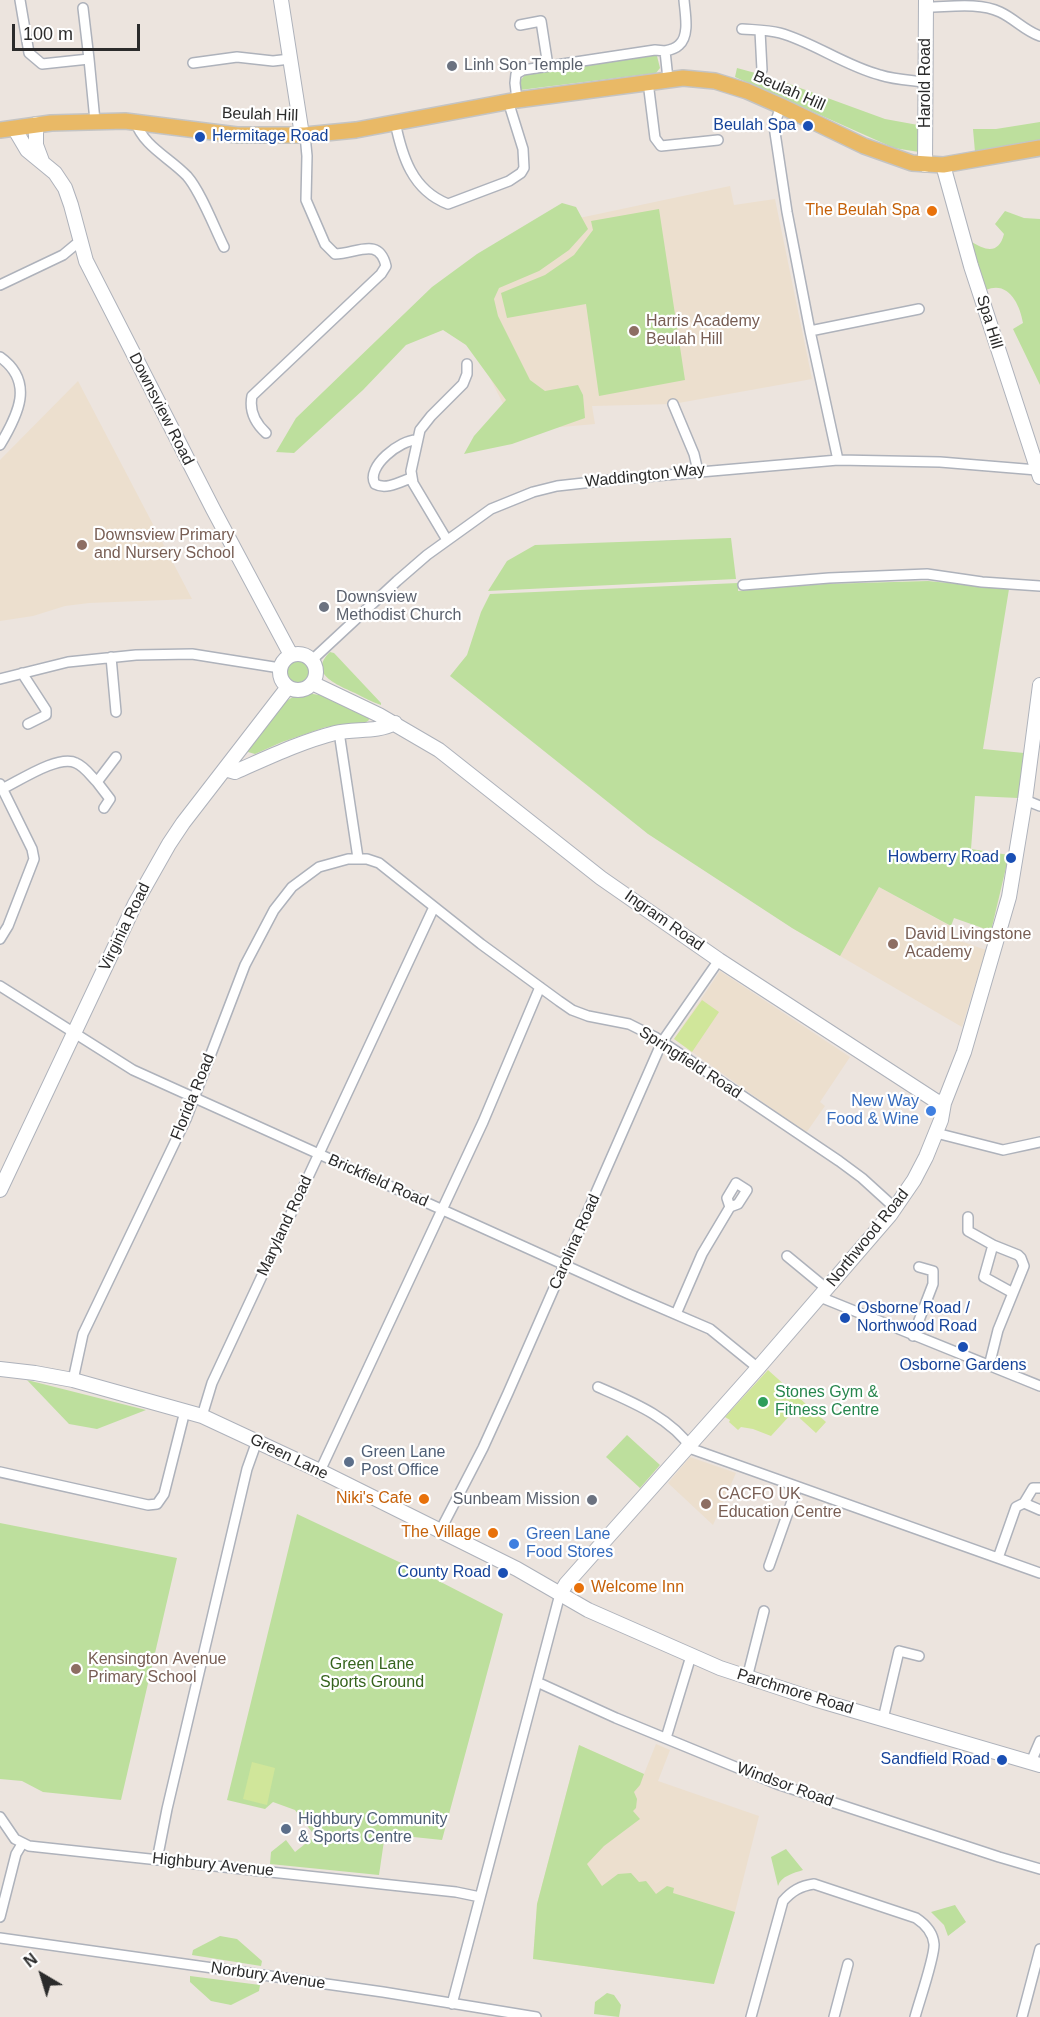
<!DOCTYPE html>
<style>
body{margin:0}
#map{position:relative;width:1040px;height:2017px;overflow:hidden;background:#ece4de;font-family:Arial,sans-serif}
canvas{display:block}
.north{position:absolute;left:12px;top:1945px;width:60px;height:60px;-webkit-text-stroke:4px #fff;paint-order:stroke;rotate:322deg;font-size:16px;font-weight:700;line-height:24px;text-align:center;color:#2b2b2b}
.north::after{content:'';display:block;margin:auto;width:21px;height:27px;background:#2b2b2b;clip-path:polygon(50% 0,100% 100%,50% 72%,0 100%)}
.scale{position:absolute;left:12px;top:24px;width:128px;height:27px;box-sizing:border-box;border:3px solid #2b2b2b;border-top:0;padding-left:8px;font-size:18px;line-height:21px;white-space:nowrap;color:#2b2b2b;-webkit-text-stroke:4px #fff;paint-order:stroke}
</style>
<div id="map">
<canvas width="1040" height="2017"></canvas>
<div class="north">N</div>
<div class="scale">100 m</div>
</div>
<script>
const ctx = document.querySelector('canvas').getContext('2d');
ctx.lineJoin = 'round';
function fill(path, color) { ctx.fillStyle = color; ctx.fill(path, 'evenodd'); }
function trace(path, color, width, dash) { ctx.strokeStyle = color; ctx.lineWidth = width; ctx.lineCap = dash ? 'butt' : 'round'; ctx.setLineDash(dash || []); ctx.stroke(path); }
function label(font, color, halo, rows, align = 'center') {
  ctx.font = font + ' Arial,sans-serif'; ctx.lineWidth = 4.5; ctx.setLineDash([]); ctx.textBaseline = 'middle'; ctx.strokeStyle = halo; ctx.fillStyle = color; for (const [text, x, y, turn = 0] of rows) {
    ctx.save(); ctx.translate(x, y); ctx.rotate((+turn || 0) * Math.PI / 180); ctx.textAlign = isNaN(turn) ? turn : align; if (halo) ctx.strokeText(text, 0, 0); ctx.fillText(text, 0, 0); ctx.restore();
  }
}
fill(new Path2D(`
 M730 186 734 205 775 199 812 379 673 404 592 406 595 424 517 431 442 284 551 224Z
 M78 381 192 599 89 603 65 606 33 616 0 621V460Z
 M826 858 952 927 949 937 986 950 962 1027 792 928Z
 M720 971 850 1057 820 1102 825 1106 806 1133 674 1039Z
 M690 1457 736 1473 713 1525 668 1483Z
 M656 1744 670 1750 658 1781 759 1816 735 1912 714 1984 533 1959 537 1904 579 1745 644 1774Z`), '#ecdfce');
fill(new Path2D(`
 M651 55 657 56 660 68 656 73 520 90 519 82 526 74Z
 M737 68 770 77 885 119 918 125 919 152 894 148 735 77Z
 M1040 122V140L975 152 973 129H996Z
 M562 203 576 207 588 229 569 250 539 271 499 288 494 299 498 316 530 380 545 391 578 385 583 395 585 418 512 444 464 454 474 436 506 400 466 345 443 330 406 345 363 390 294 453 276 452 296 418 432 287 477 254Z
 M659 209 685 380 599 396 586 304 507 318 501 293 545 275 574 255 593 230 591 221Z
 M1005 211 1024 218 1040 219V385L1013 329 1023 323C1020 304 1008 280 986 290L973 250 972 242C986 251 999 254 1004 234L995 224Z
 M731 538 736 579 488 591 507 561 535 545Z
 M928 581 1009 589 983 749 1024 753 1018 798 975 796 971 849 1009 855 991 931 954 918 951 926 879 887 840 956 792 928 648 834 450 676 467 655 481 612 490 594 738 583V591L825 584Z
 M330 652 334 653 381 703V705C372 702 363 697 355 693 338 685 307 674 330 652Z
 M285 672a14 14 0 1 1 28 0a14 14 0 1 1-28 0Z
 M307 693 325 696 368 716 369 720 365 723 326 727 282 742 255 754 248 752V747L286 701 293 697Z
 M27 1380 146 1410 97 1429 69 1424Z
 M627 1435 660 1465 640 1488 606 1457Z
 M297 1514 431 1577 503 1614 442 1840 385 1834 379 1875 270 1864 271 1852 286 1840 295 1852 315 1836 295 1810 273 1802 265 1809 227 1800Z
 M0 1523 177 1558 121 1800 43 1792 22 1781 0 1779Z
 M579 1745 644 1774 640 1785 634 1792 637 1799 636 1808 633 1811 640 1819 604 1846 587 1864 602 1886 618 1874 631 1873 639 1882 646 1881 656 1894 667 1886 674 1888 673 1893 735 1912 714 1984 533 1959 537 1904Z
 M786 1849 803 1870C794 1873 781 1876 778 1886L771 1857Z
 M955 1905 966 1922 948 1936 944 1925 931 1912Z
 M220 1936 237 1939 262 1961 261 1966 192 1955 193 1950Z
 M190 1976 260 1985 259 1991 231 2005 211 2001 190 1982Z
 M607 1993 614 1995 621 2005 619 2017 594 2014 595 2002Z`), '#bddf9d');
fill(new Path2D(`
 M702 1000 719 1012 692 1052 674 1039Z
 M768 1370 826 1422 816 1433 793 1412 771 1436 753 1429 741 1427 738 1430 729 1422 730 1420 725 1417Z
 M252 1762 275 1768 267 1805 243 1799Z`), '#d0e69a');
const street = new Path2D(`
 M20 0 29 53 42 64 89 59 83 8
 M926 7C949 7 979 2 1000 12 1015 19 1025 31 1040 36
 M520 25 541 21 548 66
 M742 29C755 30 768 30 780 33 813 42 845 66 880 75 895 80 910 80 926 82
 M760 31 762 70
 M89 59 95 121
 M193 63 237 57 273 61 290 59
 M668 79 665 51C670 50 676 48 679 45 690 36 685 13 684 0
 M648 82 655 138 661 146 718 140
 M517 100 515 83 516 74 523 70 655 50 665 51
 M781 106 774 126 787 212 810 331 838 460
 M135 121C144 147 169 157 187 176 201 192 214 227 224 247
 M395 122C402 156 412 190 448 204L509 181 521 173 524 168 523 149 508 101
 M0 285 63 255 75 245 80 244
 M810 331 919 309
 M0 357C35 382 18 415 0 445
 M673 404 694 454 698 471
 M266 433C255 423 249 411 252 396L381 274 386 266C379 236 356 254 335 254L325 244 306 200 307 156 305 135
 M411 478C400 482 386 490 375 484 365 467 401 439 417 440
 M447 540 413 483 411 471 420 430 431 416 463 384 467 374V364
 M743 585 829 578 927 574 982 582 1040 586
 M111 657 116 712
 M312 660 397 581 427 555 491 509 533 492 557 486 620 479 838 460 940 462 1037 470
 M22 673 46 710V715L28 724
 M0 679 68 662 136 655 192 654 280 668
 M339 732 358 858
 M97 782 110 799 104 808
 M0 784 32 849 34 859 8 926 0 939
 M2 789C19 781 59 754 76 763 84 766 91 776 97 782L116 757
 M1025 800 1040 806
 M0 986 133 1070 631 1295 710 1329 758 1368
 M936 1133 1003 1150 1040 1142
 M968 1217V1231L993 1245 1018 1255 1021 1258 1024 1266 998 1330 989 1366
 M993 1245 984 1277 1013 1293
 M787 1256 827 1289
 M820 1297 1040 1386
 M676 1314 702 1254 730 1207 738 1204 747 1190 736 1183 727 1198 730 1207
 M913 1336 933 1284V1271L919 1267
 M73 1380 83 1334 186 1119 245 965 274 910 292 887 319 867 348 859H367L379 863 481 944 559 1001 572 1010 588 1016 629 1024 655 1037 839 1161 862 1178 895 1208
 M598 1387C632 1402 670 1417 692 1449L1040 1573
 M202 1416 212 1383 434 907
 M320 1471 483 1122 540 987
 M0 1472 148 1505 157 1504 164 1494 185 1411
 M1024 1503 1040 1510
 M440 1531 483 1448 508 1393 662 1042 719 960
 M998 1558 1016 1507 1024 1503 1033 1488H1040
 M769 1566 797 1487
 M747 1678 764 1611
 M537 1682 616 1718 777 1784 999 1857 1040 1869
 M883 1719 899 1651 919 1656
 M666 1738 691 1656
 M1031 1762 1040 1741
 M0 1817 15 1839 29 1846 456 1892 480 1897
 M157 1860 167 1809 247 1469 257 1441
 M0 1917 16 1854 22 1844
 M0 1938 383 1992 536 2017
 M452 2004 560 1594
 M751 2017 783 1901C792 1891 800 1886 814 1884L916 1918C925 1924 933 1932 934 1944 935 1956 919 2002 915 2017
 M834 2017 848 1964
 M1022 2017 1040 1949`);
const secondary = new Path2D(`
 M281 0 302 135
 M36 124V145L42 161
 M14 128 27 150 55 173 65 188 71 205 86 261 213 509 291 655
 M925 165 926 0
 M943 165 971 266 1040 477
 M280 672a18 18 0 1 1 36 0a18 18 0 1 1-36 0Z
 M312 683 379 715 439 750 601 878 719 960 936 1101 944 1103
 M225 769 235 772C267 758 300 742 335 733 355 728 376 733 395 723
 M0 1190 135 904 169 844 183 823 288 687
 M0 1369 35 1373 73 1380 202 1416 320 1471 517 1569 588 1610 720 1668 814 1699 1040 1765
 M560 1594 566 1584 758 1368 890 1215 914 1180 926 1157 941 1120 944 1103 964 1052 1009 897 1025 800 1040 685`);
const primary = new Path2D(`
 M0 130 51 123 125 121 237 135H305L356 130 517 100 683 78 715 81 747 91 781 106 864 146 912 163 943 165 1040 148`);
trace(street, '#aeb2bb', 12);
trace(secondary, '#aeb2bb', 16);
trace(primary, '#c4c4c4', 18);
trace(street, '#fff', 9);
trace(secondary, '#fff', 14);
trace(primary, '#e9b966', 15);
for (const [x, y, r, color] of [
 [452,66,6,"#6b7280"],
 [808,126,6,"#1a4fb4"],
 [200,137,6,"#1a4fb4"],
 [932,211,6,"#e8710a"],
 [634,331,6,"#8d6e63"],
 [82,545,6,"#8d6e63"],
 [324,607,6,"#6b7280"],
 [1011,858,6,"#1a4fb4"],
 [893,944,6,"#8d6e63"],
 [931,1111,6,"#3f7fe0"],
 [845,1318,6,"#1a4fb4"],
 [963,1347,6,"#1a4fb4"],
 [763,1402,6,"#2e9e5b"],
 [349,1462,6,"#5c6f8a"],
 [424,1499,6,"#e8710a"],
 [592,1500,6,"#6b7280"],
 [706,1504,6,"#8d6e63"],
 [493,1533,6,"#e8710a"],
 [514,1544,6,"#3f7fe0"],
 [503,1573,6,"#1a4fb4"],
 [579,1588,6,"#e8710a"],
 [76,1669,6,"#8d6e63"],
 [1002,1760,6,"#1a4fb4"],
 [286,1829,6,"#5c6f8a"]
]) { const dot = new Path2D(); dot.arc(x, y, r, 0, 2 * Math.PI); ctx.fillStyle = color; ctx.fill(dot); trace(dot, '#fff', 2); }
label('16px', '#5b616d', '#fff', [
 ["Linh Son Temple",464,66],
 ["Downsview",336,598],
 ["Methodist Church",336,616],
 ["Sunbeam Mission",580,1500,"right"]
], 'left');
label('16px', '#2b2b2b', '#fff', [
 ["Harold Road",926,83,-90],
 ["Beulah Hill",789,91,24],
 ["Beulah Hill",260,115,2],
 ["Spa Hill",989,322,73],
 ["Downsview Road",161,409,63],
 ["Waddington Way",645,476,-6],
 ["Ingram Road",664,921,35],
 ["Virginia Road",125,927,-64],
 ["Springfield Road",690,1063,33],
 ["Florida Road",193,1097,-68],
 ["Brickfield Road",378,1181,24],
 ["Maryland Road",285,1226,-65],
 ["Northwood Road",868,1238,-51],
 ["Carolina Road",575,1242,-66],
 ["Green Lane",289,1457,26],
 ["Parchmore Road",795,1692,17],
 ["Windsor Road",785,1785,20],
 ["Highbury Avenue",213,1865,6],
 ["Norbury Avenue",268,1976,8]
]);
label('16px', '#164399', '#fff', [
 ["Beulah Spa",796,126],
 ["Hermitage Road",212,137,"left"],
 ["Howberry Road",999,858],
 ["Osborne Road /",857,1309,"left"],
 ["Northwood Road",857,1327,"left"],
 ["Osborne Gardens",963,1366,"center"],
 ["County Road",491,1573],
 ["Sandfield Road",990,1760]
], 'right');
label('16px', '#c56008', '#fff', [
 ["The Beulah Spa",920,211],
 ["Niki's Cafe",412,1499],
 ["The Village",481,1533],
 ["Welcome Inn",591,1588,"left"]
], 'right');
label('16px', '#785e54', '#fff', [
 ["Harris Academy",646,322],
 ["Beulah Hill",646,340],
 ["Downsview Primary",94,536],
 ["and Nursery School",94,554],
 ["David Livingstone",905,935],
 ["Academy",905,953],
 ["CACFO UK",718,1495],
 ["Education Centre",718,1513],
 ["Kensington Avenue",88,1660],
 ["Primary School",88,1678]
], 'left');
label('16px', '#366cbe', '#fff', [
 ["New Way",919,1102],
 ["Food & Wine",919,1120],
 ["Green Lane",526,1535,"left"],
 ["Food Stores",526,1553,"left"]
], 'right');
label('16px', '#27864d', '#fff', [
 ["Stones Gym &",775,1393],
 ["Fitness Centre",775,1411]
], 'left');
label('16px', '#4e5e75', '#fff', [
 ["Green Lane",361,1453],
 ["Post Office",361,1471],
 ["Highbury Community",298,1820],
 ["& Sports Centre",298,1838]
], 'left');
label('16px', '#36641e', '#fff', [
 ["Green Lane",372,1665],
 ["Sports Ground",372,1683]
]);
</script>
